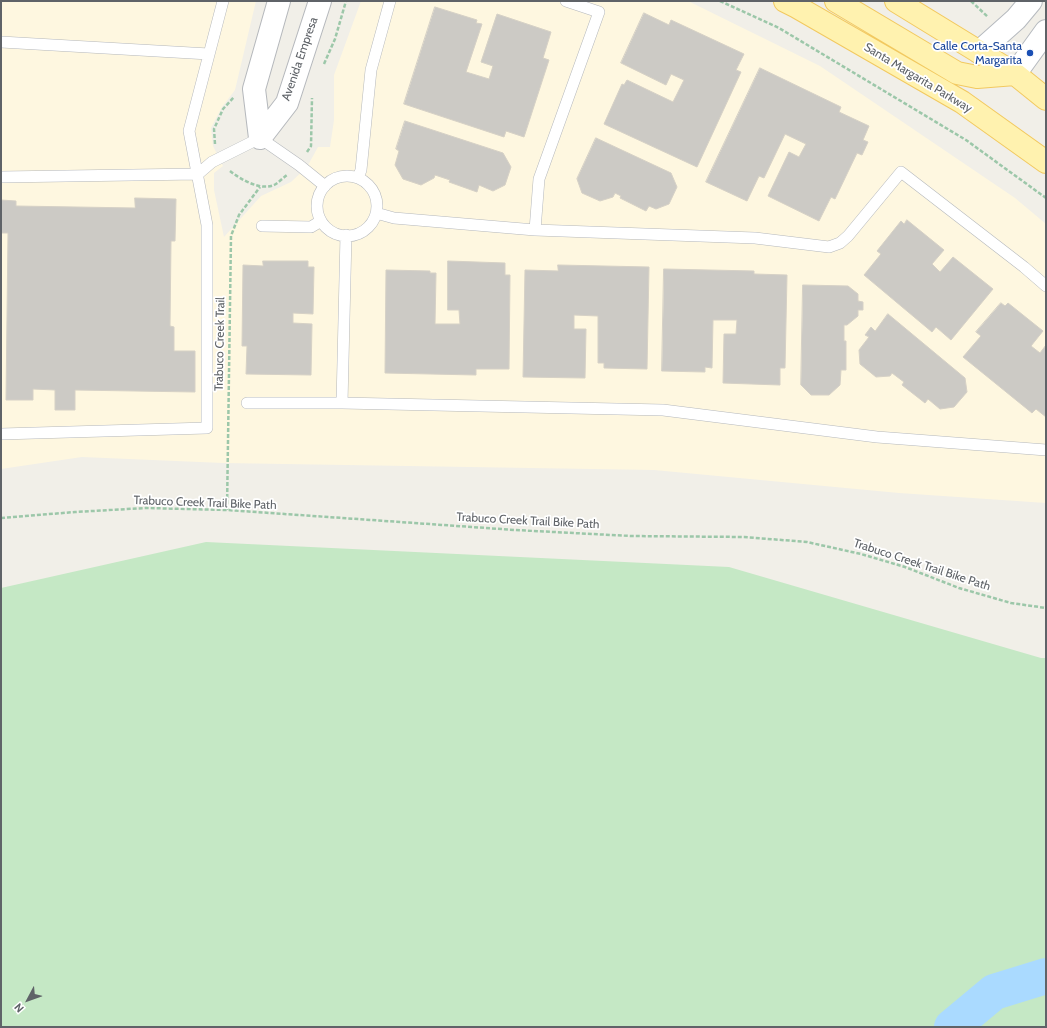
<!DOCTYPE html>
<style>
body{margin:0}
#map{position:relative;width:1047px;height:1028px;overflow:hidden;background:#f1efe8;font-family:Cabin,sans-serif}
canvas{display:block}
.frame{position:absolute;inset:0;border:2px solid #5f6368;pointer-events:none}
.north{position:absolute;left:8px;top:980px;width:40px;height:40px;-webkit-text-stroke:3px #fff;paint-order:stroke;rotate:229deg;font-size:11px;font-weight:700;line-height:16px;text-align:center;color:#5f6368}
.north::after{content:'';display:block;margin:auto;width:14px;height:18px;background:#5f6368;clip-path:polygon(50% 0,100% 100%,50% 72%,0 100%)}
</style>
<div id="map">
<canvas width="1047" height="1028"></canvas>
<div class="frame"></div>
<div class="north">N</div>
</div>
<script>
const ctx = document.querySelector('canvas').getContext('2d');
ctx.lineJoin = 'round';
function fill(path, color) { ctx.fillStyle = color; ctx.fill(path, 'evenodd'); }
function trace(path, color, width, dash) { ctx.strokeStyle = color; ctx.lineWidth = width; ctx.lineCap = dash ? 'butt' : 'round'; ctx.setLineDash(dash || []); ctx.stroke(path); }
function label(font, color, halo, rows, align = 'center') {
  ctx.font = font + ' Cabin,sans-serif'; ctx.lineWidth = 3.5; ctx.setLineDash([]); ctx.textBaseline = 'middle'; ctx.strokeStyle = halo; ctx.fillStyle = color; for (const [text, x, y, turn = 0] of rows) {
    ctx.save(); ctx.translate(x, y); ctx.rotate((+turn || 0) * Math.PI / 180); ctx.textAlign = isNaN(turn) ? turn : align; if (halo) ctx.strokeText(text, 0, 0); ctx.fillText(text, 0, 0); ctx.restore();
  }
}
fill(new Path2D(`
 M1 1H256L235 90 222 107 211 128 213 146 223 166 214 173V190L224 237 261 196 291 182 307 167 318 147H330L334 120V75L361 1H688L820 66 1015 198 1046 224V503L899 493 654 470 223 463 82 457 1 469Z`), '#fef7e0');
fill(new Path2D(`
 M206 542 729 567 1041 658H1046V1027H1V588Z`), '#c5e8c5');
trace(new Path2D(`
 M952 1027 994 992 1046 976`), '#aadaff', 36);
const building = new Path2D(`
 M435 7 477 20 476 23 482 24 466 72 489 79 493 66 481 62 497 14 551 32 543 58 549 60 524 137 506 131 504 137 404 104Z
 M644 13 669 25 671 20 744 54 736 70 741 72 697 167 604 124 622 84 624 85 627 80 673 102 684 80 671 74 666 85 621 63Z
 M760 68 841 107 839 112 869 126 863 140 868 142 862 155 857 153 835 199 831 197 819 221 768 196 789 152 799 157 806 144 785 134 764 178 759 176 747 201 706 182Z
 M405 121 503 153 511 167 505 185 493 191 479 185 477 192 449 182 450 180 435 175 434 178 421 185 403 179 395 165 399 151 396 149Z
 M596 138 671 173 677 187 669 204 656 209 649 206 646 211 620 198 621 196 615 193 613 197 600 201 582 193 577 179Z
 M135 198 176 199 175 241H171L170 326 174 327V351H195V392L75 390V410H55V390L33 389V400H6L8 233H1V200L16 201V206L135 208Z
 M907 220 944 250 932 264 940 272 953 257 993 289 951 340 936 327 932 332 864 275 881 254 877 251 901 221 904 224Z
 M263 261H308V267H314L313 314 293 313V323L312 324 311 375 246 374 247 346H242L243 265 263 266Z
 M448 261 505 263V275H510L509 369H476V375L385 373 386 270 430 271V273H436L435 324H460L459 310H448Z
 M558 265 649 267 647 369 604 368V363H598V316L574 315V329H586L585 378 523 377 525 270 558 271Z
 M664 269 754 271V274L787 275 785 368H780V385L723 383 724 334H736L737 320H713L712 368 705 367V372L662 371Z
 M803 285 848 286 858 294V301L863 302V310H858V316L847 325H844V341H846V370H841L840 385 829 395H811L801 385Z
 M1001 303 1005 306 1008 303 1043 331 1031 346 1040 353 1046 345V417L1036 409 1032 413 963 357 981 336 976 332Z
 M888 314 965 378 967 392 954 407 940 409 928 399 925 403 902 385 904 382 892 373 890 376 876 377 860 364 859 350 869 337 865 335 871 327 875 331Z`);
fill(building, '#cccac5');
trace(building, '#d6d1c6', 1);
const lane = new Path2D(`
 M1 42 209 54
 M317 206a30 30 0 1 1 60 0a30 30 0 1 1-60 0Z
 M1 177 198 174 212 162 260 138 299 165 325 186
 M358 178 361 170 371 70 390 1
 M376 213 394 218 535 230 755 238 829 247 840 243 848 236 901 172 1024 267 1046 286
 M262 226 311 227 321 221
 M535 230 539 179 599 12 566 1
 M247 403H342L663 410 877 437 1046 450
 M342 403 346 235
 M1 434 207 428V225L189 131 223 1`);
const street = new Path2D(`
 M260 138 287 103 320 1
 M260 138 254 89 279 1`);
const secondary = new Path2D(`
 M979 52 1016 19 1031 1
 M1015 74 1046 31`);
const primary = new Path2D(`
 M785 1 797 7 962 102 1046 162
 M836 1 957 73 977 77 1015 74
 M896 1 1015 74 1046 99`);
trace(lane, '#b5b8bc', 12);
trace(street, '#b5b8bc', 24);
trace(secondary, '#b6babf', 24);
trace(primary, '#f2c960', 24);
trace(new Path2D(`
 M720 1 779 28 966 140 1046 198
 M971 1 988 17
 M324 64 335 39 346 1
 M215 144 214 129 223 109 234 97
 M307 152 311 146 312 98
 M230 171C240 179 260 191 274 185 278 183 283 178 287 175
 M227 510 231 236 239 215 260 187
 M1 518 75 512 146 508 227 510 515 530 631 536 744 537 807 542 861 554 905 567 959 588 1011 603 1046 608`), '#9cc7a9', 2.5, [4, 2]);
trace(lane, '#fff', 11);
trace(street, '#fff', 22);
trace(secondary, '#fff', 22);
trace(primary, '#fff2af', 22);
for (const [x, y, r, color] of [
 [1030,53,4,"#1a4fb4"]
]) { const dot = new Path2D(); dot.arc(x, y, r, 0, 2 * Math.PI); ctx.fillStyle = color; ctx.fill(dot); trace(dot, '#fff', 1.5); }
label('12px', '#164399', '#fff', [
 ["Calle Corta-Santa",1022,46],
 ["Margarita",1022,60]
], 'right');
label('12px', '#5f6368', '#fff', [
 ["Avenida Empresa",300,59,-71],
 ["Santa Margarita Parkway",918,78,31],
 ["Trabuco Creek Trail",220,344,-89],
 ["Trabuco Creek Trail Bike Path",205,503,2],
 ["Trabuco Creek Trail Bike Path",528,521,3],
 ["Trabuco Creek Trail Bike Path",922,565,18]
]);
</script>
